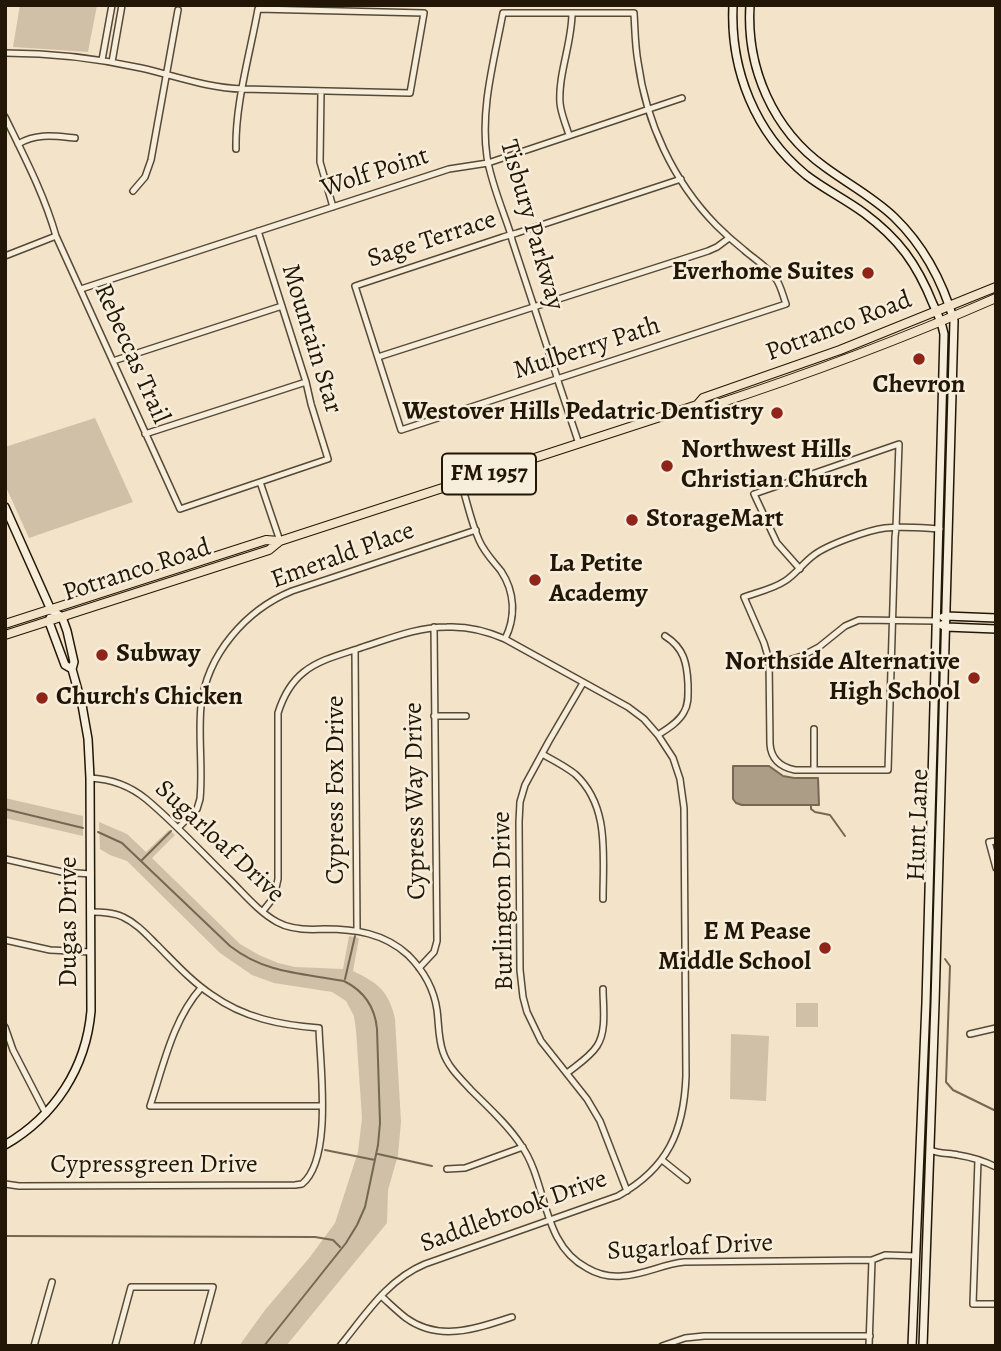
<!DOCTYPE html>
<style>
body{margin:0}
#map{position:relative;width:1001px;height:1351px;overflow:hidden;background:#f3e3c8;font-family:Alegreya,serif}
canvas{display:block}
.frame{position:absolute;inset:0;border:7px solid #221606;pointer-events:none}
</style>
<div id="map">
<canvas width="1001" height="1351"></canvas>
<div class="frame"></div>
</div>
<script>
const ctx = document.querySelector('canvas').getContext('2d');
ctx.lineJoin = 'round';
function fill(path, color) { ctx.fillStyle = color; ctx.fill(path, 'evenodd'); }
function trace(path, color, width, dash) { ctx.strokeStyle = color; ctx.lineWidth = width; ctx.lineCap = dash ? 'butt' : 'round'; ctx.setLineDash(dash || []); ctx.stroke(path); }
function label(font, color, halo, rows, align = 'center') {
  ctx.font = font + ' Alegreya,serif'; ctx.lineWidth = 5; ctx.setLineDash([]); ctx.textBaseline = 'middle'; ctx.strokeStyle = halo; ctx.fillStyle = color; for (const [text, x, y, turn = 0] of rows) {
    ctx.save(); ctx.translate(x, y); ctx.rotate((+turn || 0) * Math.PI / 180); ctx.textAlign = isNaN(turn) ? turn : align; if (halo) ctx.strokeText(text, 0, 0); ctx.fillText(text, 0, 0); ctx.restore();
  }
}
fill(new Path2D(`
 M20 5H97L88 52 13 47Z
 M95 418 133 502 29 538 5 485V447Z
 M5 798 83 816V836L5 818Z
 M99 822 127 834 146 852 169 830 175 835 152 858 240 944 259 955 278 963 295 967 343 969 349 936 359 938 353 971C378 983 389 991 395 1019L401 1122 398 1155 388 1190 387 1223 286 1346H239L265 1310 310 1257 335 1223 358 1152 362 1118 356 1030 354 1016 346 1001 332 992 274 983 252 975 220 953 127 861 110 855 100 849Z
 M796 1003H818V1027H796Z
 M731 1034 769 1036 766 1101 730 1099Z`), '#cfc0a7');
const water = new Path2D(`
 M733 766H769L783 776 794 778H818L819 805H742L736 803 733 799Z`);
fill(water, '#ac9d86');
trace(water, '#756753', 2);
trace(new Path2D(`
 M811 805V809L815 812 830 815 845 836
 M5 809 83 828
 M98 832 122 843 230 946C266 974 302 973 344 981 364 991 375 1007 377 1029L380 1123 378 1145 365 1207 357 1225 346 1243 264 1346
 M142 860 171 831
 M945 959 950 966 946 1082 953 1090 996 1111
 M345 979 355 936
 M325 1150 375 1160
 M378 1154 432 1166
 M5 1236 315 1237 333 1240 340 1247`), '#756753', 2);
const street = new Path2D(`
 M5 53C51 53 96 58 141 68 176 76 207 88 243 89L410 93 424 13 258 9C250 54 235 104 236 149
 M102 60 112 5
 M112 62 122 5
 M321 91 320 162 333 207
 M5 117C24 156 44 194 56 236L180 509 328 459 311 404 306 382 258 231
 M569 135C566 125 561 114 560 103 558 74 572 43 572 13
 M18 144C37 133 54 136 75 138
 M133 191 145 177 151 160 178 10
 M5 256 56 236
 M81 289 449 169 488 163 682 98
 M378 357 708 251 717 247 729 238
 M113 361 282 306
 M145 434 306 382
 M579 444 559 384 556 374 512 240 511 235C503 210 491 183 487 157 480 109 494 61 503 13H634C635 29 635 46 638 62 646 122 673 181 716 225 725 234 734 242 744 250 754 259 768 267 776 279 781 286 783 296 786 304L401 430 355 286 503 237 517 233 675 181 681 179
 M260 482 280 541
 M461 483C467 501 471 522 479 540 484 552 493 561 501 571 515 592 516 617 505 639
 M800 569 777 543 754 494 899 444 896 528 895 537 888 770H795C780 767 771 759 770 744L769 660 764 643 744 597C758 592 773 589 785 581 796 574 803 563 814 555 827 545 868 530 885 528 903 526 922 528 940 529
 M355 650 357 930
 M769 666 802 656 819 647 845 626 859 620 936 621
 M583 683 549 741 525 785 520 802 519 822 520 970 523 997 527 1012 541 1041 587 1099 600 1121 627 1191
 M434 716H466
 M658 735C667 729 679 722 684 712 689 704 688 694 688 684 687 663 684 648 665 636
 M542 754C553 760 565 766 575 774 610 806 603 855 603 899
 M814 770V729
 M90 778C111 779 130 786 146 799 176 824 202 853 230 880 245 895 259 912 277 922 291 930 309 930 324 929 355 929 384 933 408 955 423 970 434 989 437 1010 439 1025 438 1038 443 1052 448 1067 460 1078 471 1090 488 1107 508 1125 521 1145 548 1183 541 1244 587 1268 597 1274 610 1277 622 1276 644 1275 663 1264 684 1262L872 1260 885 1255 916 1256
 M178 828 197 809 200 799C203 768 198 737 201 706 207 654 246 610 292 591L476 530
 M996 841 989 842 996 868
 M5 859 62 872 91 874
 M263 911 274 897 278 879V713C283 697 290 683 304 672 320 659 343 654 363 647 391 638 418 627 447 627 468 626 487 631 505 639L628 707 644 719 658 735 673 758 680 779 684 808 686 1076C684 1131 668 1168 618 1196L425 1264C387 1280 366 1314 340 1346
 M5 940 50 950 91 952
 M419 968 434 952 437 941 434 627
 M201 988C173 1019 163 1067 150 1106H322
 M5 1027 13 1050 46 1114
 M970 1034 996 1028
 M567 1073C577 1065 590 1057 597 1046 607 1031 603 1006 603 989
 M930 1150C939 1154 949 1153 958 1155 971 1157 984 1161 996 1167
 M662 1160 687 1180
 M978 1160 973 1304H996
 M447 1169 465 1168 523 1147
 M5 1184 19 1186 295 1185 302 1184C333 1159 320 1065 319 1028 280 1025 244 1018 212 995 191 981 174 962 156 944 146 934 136 923 123 917 113 912 101 912 91 912
 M381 1296C389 1303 397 1311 406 1318 439 1342 476 1329 512 1317
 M34 1346 52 1282
 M115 1346 131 1287H213L197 1346
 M662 1346 685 1338 704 1336H870
 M869 1346 872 1260`);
const secondary = new Path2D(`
 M733 5C730 70 755 133 806 175 824 189 845 199 864 213 899 239 917 264 933 304 938 314 942 324 944 334L926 1003 912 1346
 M750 5C746 68 773 130 825 167 848 184 873 197 894 217 923 245 943 283 954 321L935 1003 923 1346
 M5 507 51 610
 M943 617 946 616 996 618
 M50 618 49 622 65 665 72 669
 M942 625 946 627 996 629
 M5 1145C55 1116 86 1068 91 1011L90 778 88 739 82 705 72 669 74 662 67 631 62 617 51 610`);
const primary = new Path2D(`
 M697 405 708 407C806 375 902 339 996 298
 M5 624 266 540 280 541 697 405 703 398 840 350 996 287
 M5 635 269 550 280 541`);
trace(street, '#564936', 8);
trace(secondary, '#221606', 10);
trace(primary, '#221606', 10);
trace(street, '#f7eddb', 5);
trace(secondary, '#f7eddb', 7);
trace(primary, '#f3e3c8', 8);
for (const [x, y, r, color] of [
 [868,273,7,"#8f2418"],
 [919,359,7,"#8f2418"],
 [777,413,7,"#8f2418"],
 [667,466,7,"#8f2418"],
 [632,520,7,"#8f2418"],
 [535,580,7,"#8f2418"],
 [102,655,7,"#8f2418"],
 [974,678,7,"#8f2418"],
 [42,698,7,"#8f2418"],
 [825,948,7,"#8f2418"]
]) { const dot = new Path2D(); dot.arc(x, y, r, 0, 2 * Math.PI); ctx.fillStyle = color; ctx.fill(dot); trace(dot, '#f7eddb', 2.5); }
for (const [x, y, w] of [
 [489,474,94]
]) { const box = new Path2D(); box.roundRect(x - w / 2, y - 20.5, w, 41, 5); ctx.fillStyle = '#f7eddb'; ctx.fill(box); trace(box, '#221606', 2); }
label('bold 24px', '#221606', null, [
 ["FM 1957",489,474]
]);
label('26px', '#221606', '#f7eddb', [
 ["Wolf Point",375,173,-18],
 ["Tisbury Parkway",531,225,74],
 ["Sage Terrace",432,240,-18],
 ["Potranco Road",839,327,-21],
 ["Mountain Star",311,339,73],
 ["Mulberry Path",587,349,-18],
 ["Rebeccas Trail",131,354,66],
 ["Emerald Place",343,556,-20],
 ["Potranco Road",137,571,-18],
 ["Cypress Fox Drive",337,790,-90],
 ["Cypress Way Drive",416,801,-91],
 ["Hunt Lane",919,825,-88],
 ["Sugarloaf Drive",219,842,43],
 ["Burlington Drive",504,901,-91],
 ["Dugas Drive",70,922,-90],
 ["Cypressgreen Drive",154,1166],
 ["Saddlebrook Drive",514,1212,-20],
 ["Sugarloaf Drive",690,1248,-3]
]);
label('bold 26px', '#221606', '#f7eddb', [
 ["Everhome Suites",854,273,"right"],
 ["Chevron",919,386,"center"],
 ["Westover Hills Pedatric Dentistry",763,413,"right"],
 ["Northwest Hills",681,451],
 ["Christian Church",681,481],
 ["StorageMart",646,520],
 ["La Petite",549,565],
 ["Academy",549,595],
 ["Subway",116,655],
 ["Northside Alternative",960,663,"right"],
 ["High School",960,693,"right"],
 ["Church's Chicken",56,698],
 ["E M Pease",811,933,"right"],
 ["Middle School",811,963,"right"]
], 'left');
</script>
